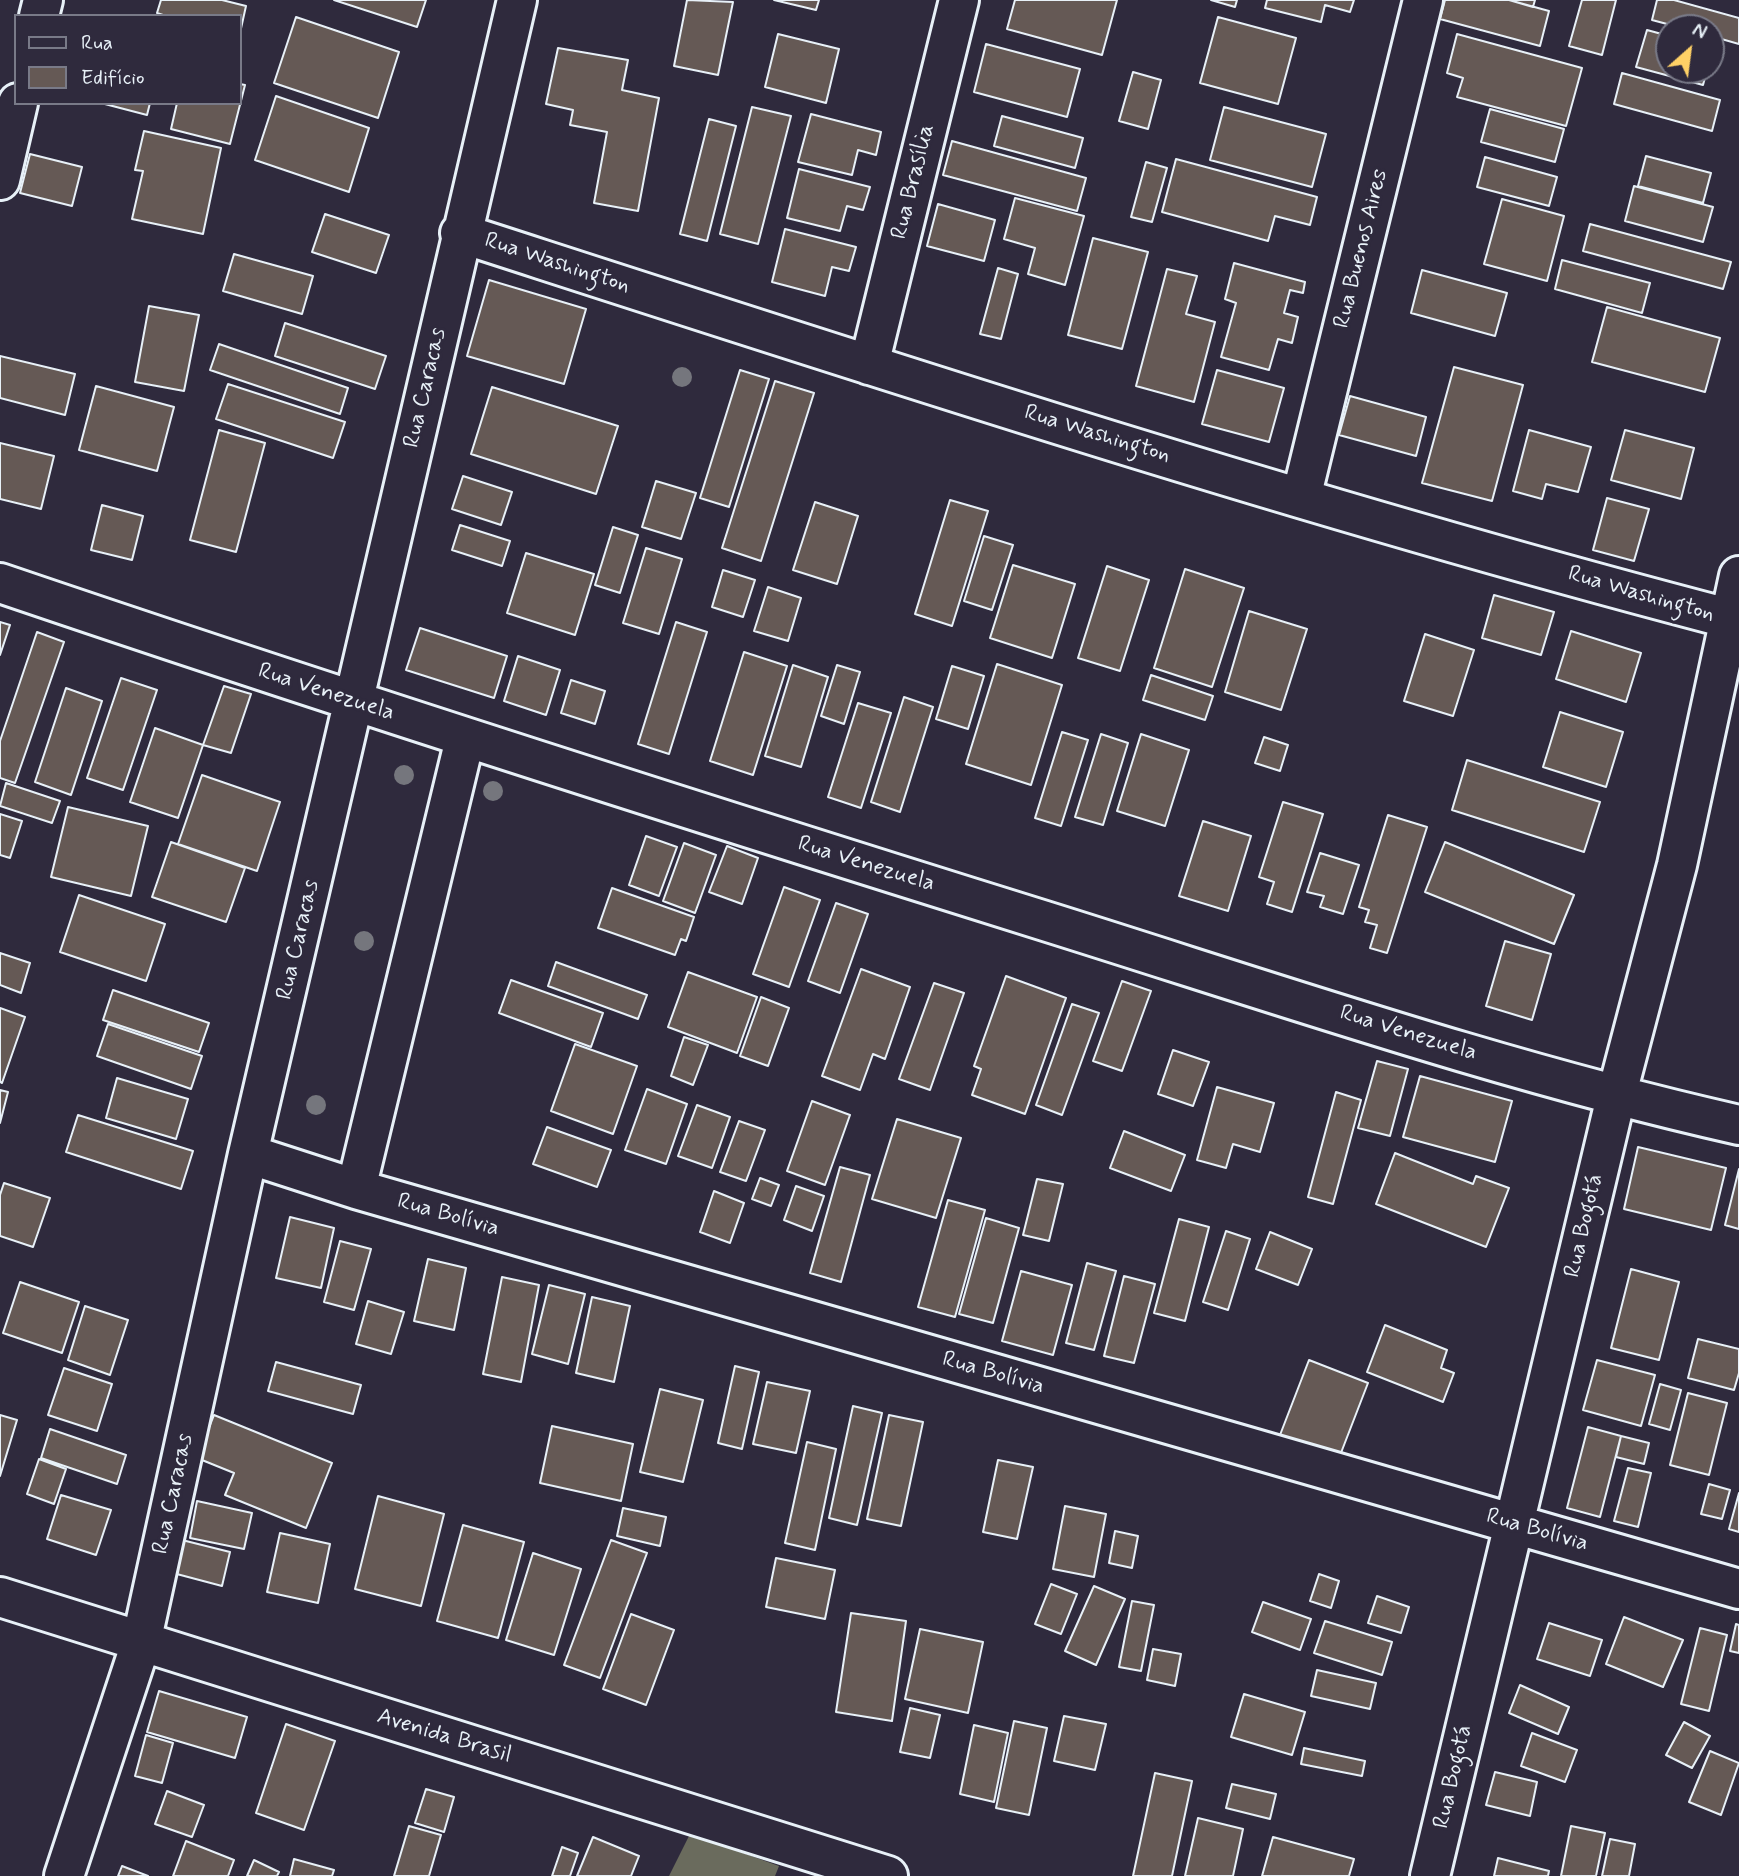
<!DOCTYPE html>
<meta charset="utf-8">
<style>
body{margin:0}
#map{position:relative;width:1739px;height:1876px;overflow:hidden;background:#2f2a3d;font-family:Mynerve,sans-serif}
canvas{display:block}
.legend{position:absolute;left:14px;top:14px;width:228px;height:91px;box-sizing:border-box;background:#2f2a3d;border:2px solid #797a88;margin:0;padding:9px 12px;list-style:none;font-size:21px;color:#e8f1f8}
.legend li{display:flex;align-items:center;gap:14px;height:35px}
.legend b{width:35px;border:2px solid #797a88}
.north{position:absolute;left:1655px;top:14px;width:70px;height:70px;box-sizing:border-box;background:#2f2a3d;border:2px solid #797a88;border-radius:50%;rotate:28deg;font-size:19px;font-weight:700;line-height:28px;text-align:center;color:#e8f1f8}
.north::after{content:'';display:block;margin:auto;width:24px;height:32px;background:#ffd166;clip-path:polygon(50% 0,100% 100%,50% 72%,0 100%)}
</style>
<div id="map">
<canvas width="1739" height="1876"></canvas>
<ul class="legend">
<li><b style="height:9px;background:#2f2a3d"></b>Rua</li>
<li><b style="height:19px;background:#655955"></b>Edifício</li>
</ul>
<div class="north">N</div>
</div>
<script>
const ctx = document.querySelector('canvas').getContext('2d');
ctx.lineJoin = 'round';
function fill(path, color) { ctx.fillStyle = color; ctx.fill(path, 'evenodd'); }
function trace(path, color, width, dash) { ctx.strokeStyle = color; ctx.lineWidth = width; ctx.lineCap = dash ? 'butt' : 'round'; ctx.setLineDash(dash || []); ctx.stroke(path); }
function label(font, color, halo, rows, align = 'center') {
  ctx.font = font + ' Mynerve,sans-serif'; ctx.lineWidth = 6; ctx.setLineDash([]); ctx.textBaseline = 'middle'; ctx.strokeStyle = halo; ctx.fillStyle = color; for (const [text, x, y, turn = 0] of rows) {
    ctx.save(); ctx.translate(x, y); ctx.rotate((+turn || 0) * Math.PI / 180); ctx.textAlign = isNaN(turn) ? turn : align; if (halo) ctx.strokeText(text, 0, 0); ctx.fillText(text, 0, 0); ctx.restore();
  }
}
fill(new Path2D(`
 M690 1834 779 1866 775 1876H669Z`), '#6a6b5d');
const building = new Path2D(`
 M161 0H222L246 6 240 33V16H166L157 13Z
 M334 0H426L417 27Z
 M687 0 733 2 718 75 674 66Z
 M774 0H819L816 10Z
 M1015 0H1117L1102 55 1007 29Z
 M1211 0H1237L1235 7Z
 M1267 0H1354L1350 12 1325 5 1321 22 1265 8Z
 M1445 0H1509L1549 11 1540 46 1440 19Z
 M1509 0H1535L1533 7Z
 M1582 0H1616L1602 55 1569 46Z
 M1657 0H1674L1739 18V44L1711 36V28H1682L1652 20Z
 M296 17 399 52 378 118 274 83Z
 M1218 17 1296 38 1278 104 1200 83Z
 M1647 30 1669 36V70H1707L1703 85 1636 67Z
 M778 34 839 49 826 103 765 87Z
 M1457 34 1582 68 1566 126 1457 97 1463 78 1447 73Z
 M986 44 1080 69 1067 117 974 92Z
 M558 48 628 60 622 90 659 98 638 211 594 203 607 132 570 125 573 110 546 104Z
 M1133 72 1161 80 1148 129 1119 121Z
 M1622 73 1720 100 1712 131 1614 104Z
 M240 84 245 85 230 144 171 129 177 103H240Z
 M276 96 369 128 349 192 255 160Z
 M101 103H150L147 115Z
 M752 107 791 116 758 244 720 234Z
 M1224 107 1326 134 1312 187 1210 160Z
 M1490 109 1564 129 1555 162 1481 142Z
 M811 114 881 132 876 155 858 150 852 175 798 162Z
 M1002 116 1083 138 1075 168 994 146Z
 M709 119 736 126 707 241 680 234Z
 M144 131 221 148 203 234 132 219 143 171 135 170Z
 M952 141 1086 178 1077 211 943 175Z
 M30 154 82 167 72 206 20 193Z
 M1646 156 1711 173 1703 203 1638 186Z
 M1485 157 1557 177 1549 206 1477 187Z
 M1176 159 1317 197 1310 225 1275 216 1268 241 1162 212Z
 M1146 162 1167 168 1152 222 1131 217Z
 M799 169 870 187 863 210 847 206 840 231 787 218Z
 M1634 186 1713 207 1703 242 1625 221Z
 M1015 198 1084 216 1065 285 1028 274 1035 248 1004 239Z
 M1502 199 1564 216 1547 281 1484 264Z
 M938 204 995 220 984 261 927 246Z
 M325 214 389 235 376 273 312 252Z
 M1590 224 1731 262 1723 289 1583 251Z
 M785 229 856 247 849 271 832 267 825 296 772 282Z
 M1093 238 1148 252 1122 349 1068 335Z
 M234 254 313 276 302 314 223 291Z
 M1562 260 1650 283 1642 313 1555 289Z
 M1234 263 1305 282 1303 293 1290 290 1284 313 1298 317 1292 343 1278 339 1269 370 1221 357 1236 303 1225 299Z
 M998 268 1018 274 1001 339 980 334Z
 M1167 269 1197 276 1186 314 1215 322 1194 402 1136 386Z
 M1422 270 1507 293 1495 336 1411 313Z
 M489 280 586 309 564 384 467 356Z
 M149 306 199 315 184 391 135 382Z
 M1607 307 1720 338 1705 392 1592 362Z
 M285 323 386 356 375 389 275 356Z
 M219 344 348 388 340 414 210 370Z
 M0 356 75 374 65 415 0 398Z
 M1454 367 1523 385 1492 501 1422 483Z
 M740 370 769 379 729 507 700 498Z
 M1217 370 1284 388 1269 442 1202 424Z
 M775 381 814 393 761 561 722 548Z
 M228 384 345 422 333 458 216 419Z
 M96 386 174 407 157 471 79 450Z
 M492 387 618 426 596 494 471 454Z
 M1350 396 1426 417 1416 456 1339 435Z
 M219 430 265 443 236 552 190 540Z
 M1529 430 1591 447 1578 492 1546 484 1542 499 1513 491Z
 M1625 430 1694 448 1681 499 1611 480Z
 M0 443 54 456 41 509 0 499Z
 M463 476 512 492 501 525 452 509Z
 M656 481 696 493 681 539 642 527Z
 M1607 498 1649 509 1634 561 1593 550Z
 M950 500 988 511 952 626 915 614Z
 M815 502 858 516 837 584 793 570Z
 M102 505 143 516 132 560 91 550Z
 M460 525 510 541 502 566 452 550Z
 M613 527 638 535 620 593 595 585Z
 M984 536 1013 545 992 610 964 601Z
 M646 548 682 559 659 634 623 623Z
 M526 553 594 574 575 635 507 613Z
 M1013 565 1075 584 1052 658 990 638Z
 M1107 566 1149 580 1120 671 1078 658Z
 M1185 569 1244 588 1212 687 1154 668Z
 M723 570 755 580 743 617 712 607Z
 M768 587 801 598 788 641 754 631Z
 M1494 595 1554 612 1541 655 1482 638Z
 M1249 611 1307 629 1281 710 1225 692Z
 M0 622 10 625 0 655Z
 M676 622 707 632 669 754 638 744Z
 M420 628 507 656 494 698 406 670Z
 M1571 631 1641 653 1626 702 1556 679Z
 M37 632 64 642 15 783 0 778V741Z
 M1425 634 1474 650 1453 716 1404 701Z
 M744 652 787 666 753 775 710 761Z
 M518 656 560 670 546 715 504 701Z
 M997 664 1062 685 1031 785 966 764Z
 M793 665 828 677 801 767 765 756Z
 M837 665 860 672 844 724 821 716Z
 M952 666 984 676 968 729 936 719Z
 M1151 675 1213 696 1205 720 1143 700Z
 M121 678 157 690 123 790 87 778Z
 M571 680 605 691 595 724 561 713Z
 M224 686 251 694 231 753 203 745Z
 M66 688 102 701 71 795 35 782Z
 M904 697 933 707 900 812 871 802Z
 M858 703 891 713 861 808 828 797Z
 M1560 712 1623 732 1606 787 1543 767Z
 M155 728 203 745 178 818 130 802Z
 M1062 732 1088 740 1061 826 1035 818Z
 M1101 734 1128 743 1103 825 1075 817Z
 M1141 734 1189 750 1165 826 1117 811Z
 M1264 737 1288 745 1280 771 1255 763Z
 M1467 760 1600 802 1584 852 1452 810Z
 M202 775 280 802 257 871 178 844Z
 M6 783 60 801 52 823 0 806Z
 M1283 802 1323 814 1292 912 1267 904 1274 882 1259 877Z
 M68 807 148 826 131 896 51 877Z
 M0 814 22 821 10 858 0 855Z
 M1388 815 1427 827 1387 953 1370 948 1377 925 1365 922 1369 910 1359 907Z
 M1203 821 1251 836 1228 911 1179 896Z
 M646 836 677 847 659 896 629 885Z
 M171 842 245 868 226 922 152 897Z
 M1445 842 1574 895 1554 944 1425 892Z
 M684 843 716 855 695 913 663 901Z
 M727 846 758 858 742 904 709 892Z
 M1320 853 1359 865 1343 914 1320 907 1324 896 1307 892Z
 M784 887 820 900 789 987 753 974Z
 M612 888 694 917 686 941 681 939 675 955 598 928Z
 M79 895 165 924 146 981 60 952Z
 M836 903 868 914 840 993 808 981Z
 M1505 941 1551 954 1532 1020 1486 1006Z
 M0 953 30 963 21 993 0 985Z
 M556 962 647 995 638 1019 548 986Z
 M861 969 910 987 885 1059 873 1054 860 1090 822 1076Z
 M688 972 757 997 737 1053 668 1027Z
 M1006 976 1066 998 1025 1114 972 1095 981 1069 974 1066Z
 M511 980 603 1013 591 1047 499 1013Z
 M1122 981 1151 991 1122 1071 1093 1061Z
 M934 983 964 993 930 1090 899 1079Z
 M113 990 209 1023 199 1052 103 1020Z
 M761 997 789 1008 768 1066 740 1056Z
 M1072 1004 1099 1013 1062 1115 1036 1105Z
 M0 1008 25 1017 2 1083 0 1082Z
 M108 1024 202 1056 191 1089 97 1056Z
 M684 1037 708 1045 693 1085 671 1076Z
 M575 1044 637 1066 613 1134 551 1111Z
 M1173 1050 1209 1062 1193 1106 1158 1094Z
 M1377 1061 1408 1069 1390 1136 1358 1128Z
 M1420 1076 1512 1101 1495 1162 1403 1137Z
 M117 1078 188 1099 176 1139 106 1118Z
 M1217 1087 1274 1103 1260 1152 1233 1144 1226 1168 1197 1160Z
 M647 1089 687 1104 666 1164 625 1150Z
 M0 1090 8 1092 0 1123Z
 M1336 1092 1361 1100 1333 1204 1308 1197Z
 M812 1101 850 1115 825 1185 787 1171Z
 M697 1105 730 1117 712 1168 678 1156Z
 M78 1115 193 1151 181 1189 66 1152Z
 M897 1119 961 1138 936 1218 872 1199Z
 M739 1121 765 1130 746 1181 720 1172Z
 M547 1127 611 1150 597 1187 533 1164Z
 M1124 1131 1185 1155 1171 1191 1110 1168Z
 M1638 1147 1726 1168 1711 1230 1624 1209Z
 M1395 1153 1473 1184 1476 1176 1509 1188 1486 1247 1376 1204Z
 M840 1167 870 1175 841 1282 810 1273Z
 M1739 1169V1229L1725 1225Z
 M760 1178 779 1185 771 1206 752 1199Z
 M1037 1179 1063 1184 1049 1241 1023 1235Z
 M4 1183 50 1198 33 1247 0 1236V1195Z
 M796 1186 824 1196 812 1231 784 1220Z
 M714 1191 744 1203 730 1243 700 1232Z
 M948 1200 985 1210 955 1317 918 1307Z
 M290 1217 334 1228 321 1288 276 1278Z
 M986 1218 1019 1228 993 1323 959 1314Z
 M1179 1219 1209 1227 1185 1321 1154 1313Z
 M1226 1231 1250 1239 1228 1310 1203 1302Z
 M1270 1232 1312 1249 1298 1285 1256 1269Z
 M340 1241 371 1249 354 1310 324 1302Z
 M428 1259 466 1268 454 1330 414 1321Z
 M1087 1263 1116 1271 1094 1350 1066 1343Z
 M1631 1269 1679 1282 1659 1360 1611 1348Z
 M1021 1271 1072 1285 1053 1355 1002 1341Z
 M1124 1276 1155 1284 1134 1363 1104 1356Z
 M502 1277 539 1285 521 1382 483 1374Z
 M20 1282 79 1302 62 1353 3 1333Z
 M549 1285 585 1294 568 1364 532 1354Z
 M592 1297 630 1306 614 1382 576 1373Z
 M368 1301 404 1312 391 1354 356 1344Z
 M85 1306 128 1320 110 1375 68 1360Z
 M1385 1325 1447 1350 1441 1368 1454 1373 1443 1402 1367 1372Z
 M1698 1339 1739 1349V1373L1734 1390 1688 1378Z
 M1309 1360 1368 1383 1339 1458 1280 1435Z
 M1597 1360 1655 1375 1641 1426 1583 1410Z
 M276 1362 361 1385 353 1414 268 1391Z
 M735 1366 759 1372 742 1449 718 1443Z
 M64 1368 112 1384 97 1431 48 1415Z
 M767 1382 810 1391 796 1453 753 1444Z
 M1660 1384 1681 1390 1670 1430 1649 1424Z
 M660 1389 703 1400 683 1482 640 1472Z
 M1688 1393 1727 1403 1709 1475 1670 1465Z
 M853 1406 882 1413 857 1525 829 1518Z
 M0 1415 17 1420 0 1476Z
 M214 1415 332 1463 306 1528 225 1495 234 1473 197 1458Z
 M889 1415 923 1422 901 1526 867 1519Z
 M552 1426 633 1444 621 1501 540 1483Z
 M1588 1427 1621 1436 1600 1517 1567 1508Z
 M50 1429 126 1455 117 1484 41 1458Z
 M1621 1436 1649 1443 1644 1464 1616 1457Z
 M807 1442 836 1449 815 1550 785 1543Z
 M39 1459 66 1469 54 1504 27 1494Z
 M998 1460 1033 1467 1017 1539 983 1532Z
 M1628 1468 1651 1473 1638 1527 1614 1521Z
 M1709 1484 1730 1490 1722 1519 1701 1514Z
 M1739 1493V1532L1729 1529Z
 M61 1495 111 1510 96 1555 47 1539Z
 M378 1496 444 1514 421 1606 355 1589Z
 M197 1501 252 1513 244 1549 190 1538Z
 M1065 1506 1106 1514 1094 1577 1053 1569Z
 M623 1508 666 1517 660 1546 617 1536Z
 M463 1525 524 1542 498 1638 437 1621Z
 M1115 1531 1138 1536 1132 1568 1109 1563Z
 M280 1533 330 1544 318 1603 267 1592Z
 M182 1540 230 1552 222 1586 173 1573Z
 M611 1540 647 1553 600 1678 564 1665Z
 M533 1553 581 1569 554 1655 506 1640Z
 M776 1558 835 1570 825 1619 766 1607Z
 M1319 1574 1339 1581 1331 1608 1310 1601Z
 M1051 1584 1077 1594 1061 1634 1035 1624Z
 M1094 1586 1125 1599 1096 1665 1065 1651Z
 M1377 1596 1409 1607 1401 1633 1368 1623Z
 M1132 1601 1154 1605 1141 1671 1119 1667Z
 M1263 1602 1311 1619 1300 1650 1252 1632Z
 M851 1613 906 1621 892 1721 836 1712Z
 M631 1614 674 1630 646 1705 603 1689Z
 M1624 1617 1683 1640 1663 1687 1606 1664Z
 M1325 1621 1392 1642 1382 1675 1314 1653Z
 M1549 1623 1602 1640 1590 1676 1537 1659Z
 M1736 1624 1739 1625V1653L1730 1651Z
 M1700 1628 1727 1635 1709 1711 1681 1704Z
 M920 1629 983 1642 968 1713 905 1699Z
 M1153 1649 1181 1654 1175 1686 1147 1680Z
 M1317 1670 1376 1683 1370 1709 1311 1696Z
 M1520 1685 1569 1707 1558 1734 1509 1713Z
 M159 1691 247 1717 235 1758 147 1732Z
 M1244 1694 1305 1712 1292 1755 1231 1737Z
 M910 1708 940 1715 930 1758 900 1752Z
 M1064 1716 1106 1724 1095 1770 1054 1761Z
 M1014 1721 1047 1728 1029 1815 996 1808Z
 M1684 1722 1710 1736 1692 1768 1666 1755Z
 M286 1724 335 1741 304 1830 256 1813Z
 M974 1725 1008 1733 994 1802 960 1794Z
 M1532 1733 1577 1750 1565 1782 1521 1766Z
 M146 1735 173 1743 162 1783 135 1776Z
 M1304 1748 1365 1761 1362 1776 1301 1764Z
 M1710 1751 1739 1763 1721 1815 1689 1802Z
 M1495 1772 1537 1782 1530 1816 1486 1805Z
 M1155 1773 1192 1781 1172 1876H1133Z
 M1232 1784 1276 1794 1270 1819 1226 1808Z
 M426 1789 454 1797 444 1832 415 1823Z
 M167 1791 204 1805 192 1837 155 1824Z
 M1198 1818 1243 1829 1233 1876H1185Z
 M409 1826 441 1835 429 1876H394Z
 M1571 1826 1605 1833 1596 1876H1561Z
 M593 1837 639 1856 631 1876H577Z
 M1273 1837 1354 1859 1349 1876H1262Z
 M1610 1839 1635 1844 1629 1876H1602Z
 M186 1841 234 1860 228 1876H173Z
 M562 1847 578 1853 570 1876H552Z
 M1498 1858 1549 1871 1548 1876H1494Z
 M294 1859 334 1870 332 1876H290Z
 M254 1860 279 1872 277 1876H247Z
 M122 1866 148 1876H118Z`);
fill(building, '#655955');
trace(building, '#e8f1f8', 2);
const street = new Path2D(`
 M39 16 43 0
 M0 180 18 103
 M460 233C884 370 1308 509 1739 621
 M869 365 959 0
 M1301 498 1423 0
 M0 583C347 701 696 812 1045 921 1275 993 1504 1072 1739 1125
 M248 1154 356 1189 1739 1589
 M356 1189 465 739
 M0 1597 888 1876
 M64 1876 141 1643 248 1154 517 0
 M1430 1876 1616 1097 1677 865 1739 576`);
trace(street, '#e8f1f8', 44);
trace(street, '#2f2a3d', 38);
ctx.fillStyle = '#75767d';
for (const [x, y] of [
 [682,377],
 [404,775],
 [493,791],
 [364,941],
 [316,1105]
]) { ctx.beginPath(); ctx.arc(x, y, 10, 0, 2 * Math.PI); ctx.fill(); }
label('23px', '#e8f1f8', '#2f2a3d', [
 ["Rua Brasília",914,182,-76],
 ["Rua Buenos Aires",1362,249,-76],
 ["Rua Washington",557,264,18],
 ["Rua Caracas",426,388,-77],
 ["Rua Washington",1097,435,17],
 ["Rua Washington",1641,595,16],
 ["Rua Venezuela",326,693,18],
 ["Rua Venezuela",866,865,17],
 ["Rua Caracas",299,940,-77],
 ["Rua Venezuela",1408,1034,17],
 ["Rua Bolívia",448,1216,16],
 ["Rua Bogotá",1585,1226,-77],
 ["Rua Bolívia",993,1374,16],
 ["Rua Caracas",174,1494,-78],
 ["Rua Bolívia",1537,1531,16],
 ["Avenida Brasil",444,1737,17],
 ["Rua Bogotá",1454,1777,-77]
]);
</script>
